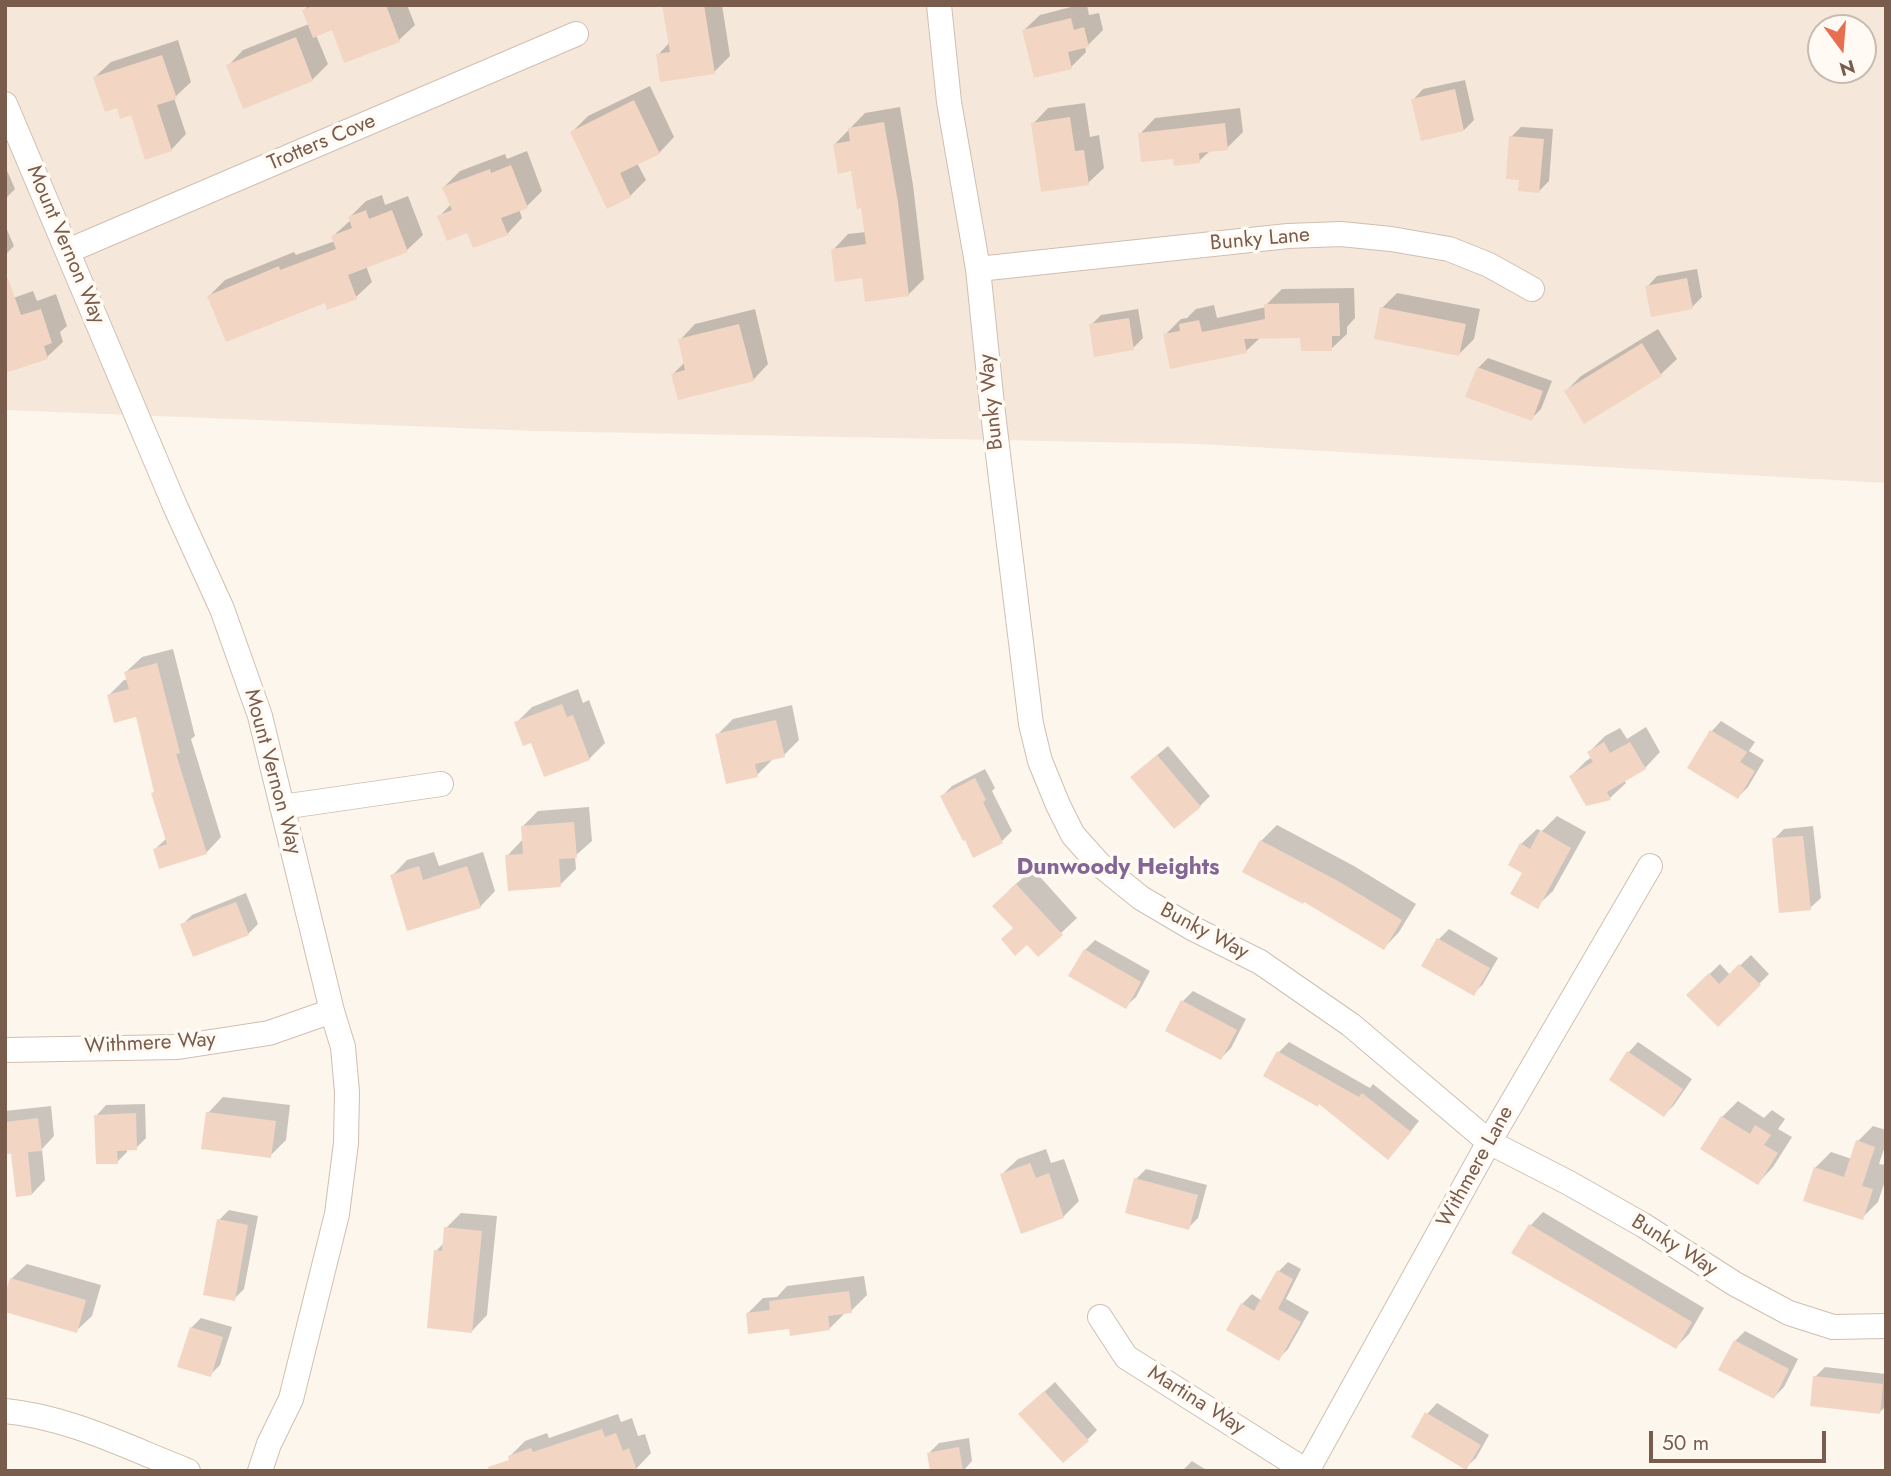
<!DOCTYPE html>
<style>
body{margin:0}
#map{position:relative;width:1891px;height:1476px;overflow:hidden;background:#fdf6ec;font-family:Jost,sans-serif}
canvas{display:block}
.frame{position:absolute;inset:0;border:7px solid #7a5c4d;pointer-events:none}
.north{position:absolute;left:1807px;top:14px;width:70px;height:70px;box-sizing:border-box;background:#fffaf3;border:2px solid #cabbb1;border-radius:50%;rotate:164deg;font-size:19px;font-weight:700;line-height:28px;text-align:center;color:#7a5c4d}
.north::after{content:'';display:block;margin:auto;width:24px;height:32px;background:#e76f51;clip-path:polygon(50% 0,100% 100%,50% 72%,0 100%)}
.scale{position:absolute;left:1649px;top:1431px;width:177px;height:32px;box-sizing:border-box;border:4px solid #7a5c4d;border-top:0;padding-left:9px;font-size:21px;line-height:24px;white-space:nowrap;color:#7a5c4d;-webkit-text-stroke:5px #fffaf3;paint-order:stroke}
</style>
<div id="map">
<canvas width="1891" height="1476"></canvas>
<div class="frame"></div>
<div class="north">N</div>
<div class="scale">50 m</div>
</div>
<script>
const ctx = document.querySelector('canvas').getContext('2d');
ctx.lineJoin = 'round';
function fill(path, color) { ctx.fillStyle = color; ctx.fill(path, 'evenodd'); }
function trace(path, color, width, dash) { ctx.strokeStyle = color; ctx.lineWidth = width; ctx.lineCap = dash ? 'butt' : 'round'; ctx.setLineDash(dash || []); ctx.stroke(path); }
function label(font, color, halo, rows, align = 'center') {
  ctx.font = font + ' Jost,sans-serif'; ctx.lineWidth = 7; ctx.setLineDash([]); ctx.textBaseline = 'middle'; ctx.strokeStyle = halo; ctx.fillStyle = color; for (const [text, x, y, turn = 0] of rows) {
    ctx.save(); ctx.translate(x, y); ctx.rotate((+turn || 0) * Math.PI / 180); ctx.textAlign = isNaN(turn) ? turn : align; if (halo) ctx.strokeText(text, 0, 0); ctx.fillText(text, 0, 0); ctx.restore();
  }
}
fill(new Path2D(`
 M5 5H1886V483L1200 444 535 431 5 410ZM1821 28H1863V70H1821Z`), '#f5e8da');
fill(new Path2D(`
 M309 5H407L415 25 399 40 333 28 316 35 328 64 312 80 228 66 243 50 309 24 304 10Z
 M664 5H722L730 56 714 72 658 55 670 42Z
 M1079 5H1087L1089 15 1099 13 1103 30 1088 45 1085 46 1086 52 1071 67 1024 30 1040 15Z
 M178 40 191 82 174 98 186 134 171 150 132 113 118 106 95 77 111 62Z
 M1465 80 1474 120 1464 130 1413 100 1423 89Z
 M650 86 674 137 659 153 637 163 646 180 630 196 572 132 588 116Z
 M1085 103 1090 137 1099 135 1104 168 1088 183 1033 124 1048 108Z
 M900 107 913 185 924 279 908 295 864 276 833 250 848 234 866 232 863 206 852 169 835 144 865 113Z
 M1240 108 1243 132 1227 148 1211 150 1199 161 1175 157 1140 134 1155 118Z
 M1521 127 1553 129 1549 181 1539 191 1521 178 1511 137Z
 M527 151 542 191 527 206 519 209 522 218 507 234 468 231 439 217 451 204 444 187 460 171 505 154 507 159Z
 M5 166 15 189 5 199Z
 M382 195 385 205 408 196 423 235 407 250 366 266 372 282 356 297 326 300 209 296 225 280 294 252 296 255 335 241 333 236 351 220 350 217 366 201Z
 M5 225 14 246 5 255Z
 M1697 269 1702 297 1692 307 1647 287 1657 276Z
 M1354 288 1355 318 1347 327V334L1331 349 1302 336 1261 337 1246 351 1165 335 1181 319 1187 318 1196 309 1214 305 1217 318 1266 307V305L1282 289Z
 M33 291 37 301 56 294 67 326 60 332 63 342 47 357 5 301Z
 M1397 293 1480 309 1474 339 1459 354 1382 308Z
 M755 309 768 364 753 380 673 374 685 362 680 340 695 324Z
 M1138 309 1143 338 1133 348 1091 325 1101 315Z
 M1658 329 1677 359 1661 374 1584 422 1566 391 1581 376Z
 M1488 358 1552 381 1541 409 1531 419 1478 368Z
 M173 649 195 736 191 739 221 837 206 853 155 849 167 838 137 715 109 695 124 680 128 679 126 672 142 657Z
 M578 689 583 703 589 700 605 743 589 759 532 740 516 723 532 707Z
 M792 705 799 740 784 755 773 759 757 775 717 735 733 719Z
 M1721 721 1755 742 1749 751 1764 760 1748 787 1738 797 1711 732Z
 M1646 727 1660 752 1645 768 1624 780 1626 783 1610 798 1587 804 1571 776 1586 761 1592 757 1589 752 1605 736 1620 728 1627 739Z
 M1168 746 1210 796 1200 806 1143 767Z
 M985 769 995 788 992 791 1012 831 1002 841 942 796 952 786Z
 M589 807 592 841 575 856 576 869 560 885 507 856 523 839 522 827 538 811Z
 M1557 816 1586 832 1553 891 1537 906 1524 873 1521 844 1537 829 1542 831Z
 M1277 825 1354 866 1416 904 1399 932 1384 948 1304 900 1245 871 1261 841Z
 M1813 826 1821 898 1810 908 1774 839 1784 829Z
 M434 852 439 866 483 852 495 891 480 907 392 876 407 860Z
 M1033 869 1077 918 1061 933 1015 928 1009 890Z
 M246 893 258 924 248 934 182 925 192 915Z
 M1449 929 1498 958 1483 984 1473 994 1424 965 1439 939Z
 M1095 940 1150 971 1136 997 1125 1007 1085 950Z
 M1751 955 1769 974 1718 1025 1688 995 1720 964 1730 975Z
 M1193 991 1246 1019 1231 1048 1221 1058 1167 1030 1183 1001Z
 M1289 1042 1370 1088 1373 1084 1419 1121 1398 1147 1320 1102 1265 1076 1279 1052Z
 M1638 1042 1692 1079 1674 1105 1664 1115 1628 1053Z
 M223 1097 290 1105 286 1140 270 1156 208 1113Z
 M1738 1101 1764 1118 1772 1110 1785 1119 1778 1129 1792 1137 1773 1167 1758 1183 1722 1117Z
 M145 1104 146 1138 136 1148 127 1149V1152L117 1162 96 1116 106 1105Z
 M51 1106 54 1136 42 1149 45 1180 32 1194 12 1152H5V1111Z
 M1873 1126 1886 1130V1143L1879 1164 1886 1165V1178L1878 1202 1862 1218 1815 1168 1831 1152 1852 1159 1858 1141Z
 M1046 1149 1051 1163 1064 1159 1079 1201 1063 1217 1002 1174 1018 1159Z
 M1146 1169 1207 1185 1198 1218 1188 1228 1136 1179Z
 M229 1210 258 1216 244 1289 234 1299 219 1220Z
 M1543 1212 1704 1308 1689 1334 1676 1347 1530 1226Z
 M461 1213 497 1216 487 1315 472 1331 436 1251 444 1243 446 1228Z
 M1288 1262 1301 1269 1286 1299 1309 1312 1288 1349 1279 1358 1242 1304 1252 1294 1262 1301 1279 1271Z
 M27 1264 101 1285 92 1316 76 1331 11 1279Z
 M864 1276 867 1295 851 1311 845 1313 829 1329 790 1327 747 1314 763 1298 777 1297 787 1286Z
 M201 1318 232 1327 220 1365 210 1375 191 1328Z
 M1745 1331 1798 1359 1784 1387 1774 1397 1735 1341Z
 M1825 1367 1886 1374V1406L1879 1413 1815 1377Z
 M1055 1382 1097 1430 1087 1440 1031 1404Z
 M1437 1403 1489 1435 1476 1458 1465 1468 1427 1414Z
 M618 1414 621 1422 632 1418 638 1436 645 1434 651 1453 636 1469 510 1456 525 1441 547 1433 549 1438Z
 M969 1438 972 1461 963 1471H932L929 1453 939 1443Z
 M1192 1461 1208 1471H1182Z`), '#0003');
fill(new Path2D(`
 M315 5H386L400 42 344 63 332 30 313 38 302 10Z
 M662 5H704L715 74 660 82 656 54 670 52Z
 M1071 18 1074 30 1084 27 1089 47 1068 52 1072 69 1034 78 1022 30Z
 M296 37 313 81 243 109 226 65Z
 M162 55 177 99 157 105 172 151 145 160 131 115 120 119 117 108 105 112 93 77Z
 M1455 89 1464 131 1421 141 1411 99Z
 M634 100 660 154 620 173 631 197 607 209 570 132Z
 M1070 117 1075 151 1084 150 1089 185 1041 192 1031 123Z
 M884 122 898 202 909 296 865 302 862 278 835 282 831 249 866 244 861 208 857 209 851 171 838 174 833 144 850 141 848 128Z
 M1225 123 1228 150 1199 153 1200 163 1174 166 1173 159 1141 162 1138 133Z
 M1509 136 1544 139 1539 193 1518 191 1519 180 1506 179Z
 M511 165 528 208 501 218 508 235 473 248 467 233 447 241 437 216 452 210 442 187 490 169 491 173Z
 M366 210 369 219 392 210 408 252 348 275 357 299 327 310 325 303 226 342 207 296 279 266 280 270 336 249 331 236 352 228 348 217Z
 M8 278 21 315 41 309 52 343 44 346 48 359 5 373V279Z
 M1687 278 1693 309 1651 317 1645 286Z
 M1339 303 1340 336H1332V351H1301L1300 338 1244 339 1247 353 1170 369 1163 334 1180 331 1179 324 1199 320 1202 332 1265 319 1264 304Z
 M1380 307 1466 324 1459 356 1374 339Z
 M1129 318 1134 350 1094 357 1089 324Z
 M739 324 754 381 678 400 671 374 685 370 678 339Z
 M1642 343 1662 376 1584 424 1564 391Z
 M1477 367 1543 391 1532 421 1465 397Z
 M157 663 180 753 176 754 207 854 159 869 153 849 167 844 151 793 154 792 136 717 114 723 107 695 129 689 124 672Z
 M562 704 567 717 573 715 590 760 544 777 531 743 523 746 514 722Z
 M776 720 785 757 755 764 758 777 726 784 715 734Z
 M1710 730 1747 752 1740 762 1755 771 1738 799 1687 768Z
 M1604 742 1610 753 1630 742 1646 769 1607 792 1611 800 1586 806 1569 776 1593 762 1587 752Z
 M1157 755 1201 807 1174 829 1130 777Z
 M975 778 986 800 983 802 1003 843 973 858 965 840 963 841 940 796Z
 M574 822 577 858 559 859 561 887 508 891 505 855 523 854 521 826Z
 M1540 830 1571 848 1538 909 1510 894 1522 873 1508 865 1520 843 1530 849Z
 M1803 836 1811 910 1779 913 1772 838Z
 M1260 840 1338 881 1402 920 1384 950 1304 902 1303 904 1242 872Z
 M419 866 423 880 467 866 481 908 407 931 390 875Z
 M1016 884 1063 935 1038 957 1027 945 1015 956 1001 939 1013 928 992 906Z
 M236 902 249 935 193 957 180 924Z
 M1437 938 1490 968 1474 996 1421 966Z
 M1084 949 1141 982 1126 1009 1068 976Z
 M1739 964 1761 985 1718 1027 1686 995 1709 973 1719 984Z
 M1181 1000 1237 1030 1221 1060 1165 1031Z
 M1277 1051 1359 1097 1362 1093 1411 1132 1388 1160 1319 1104 1318 1107 1263 1076Z
 M1627 1051 1683 1089 1664 1117 1609 1080Z
 M206 1112 276 1121 271 1158 201 1149Z
 M136 1113 137 1150 117 1151 118 1164H96L94 1115Z
 M1721 1116 1750 1134 1755 1125 1771 1135 1764 1145 1778 1153 1758 1185 1700 1149Z
 M38 1118 42 1151 28 1152 32 1195 16 1197 11 1154H5V1122Z
 M1856 1140 1875 1147 1862 1186 1873 1189 1863 1220 1803 1201 1814 1167 1844 1177Z
 M1030 1163 1036 1178 1049 1173 1064 1218 1021 1234 1000 1174Z
 M1134 1178 1198 1195 1189 1230 1125 1213Z
 M217 1219 248 1225 235 1301 203 1295Z
 M1529 1224 1692 1322 1676 1349 1511 1253Z
 M444 1227 482 1231 472 1333 427 1328 434 1250 442 1251Z
 M1277 1270 1293 1279 1278 1309 1301 1322 1279 1361 1226 1330 1241 1303 1254 1311Z
 M10 1278 86 1300 77 1333 5 1312V1294Z
 M849 1291 852 1313 828 1316 830 1330 790 1336 789 1329 748 1334 746 1313 770 1310 769 1301Z
 M190 1327 223 1337 211 1377 177 1367Z
 M1734 1340 1789 1369 1774 1399 1718 1370Z
 M1813 1376 1883 1384 1880 1414 1810 1406Z
 M1044 1391 1089 1441 1063 1463 1018 1414Z
 M1425 1412 1481 1445 1466 1470 1411 1437Z
 M602 1429 605 1437 616 1433 623 1451 629 1448 637 1471H489L488 1467 509 1460 508 1456 531 1448 533 1452Z
 M959 1447 963 1471H930L927 1453Z`), '#f3d5c3');
const minor = new Path2D(`
 M939 5 949 102 978 269 992 405 1031 724 1040 761 1058 805 1073 835 1099 864 1141 898 1192 928 1260 962 1351 1025 1489 1142 1569 1183 1643 1225 1735 1284 1789 1313 1833 1327 1886 1326
 M5 104 175 506 222 609 260 716 332 1011 343 1047 347 1092 346 1143 337 1214 291 1399 269 1444 260 1471
 M68 251 576 34
 M978 269 1288 236 1341 234 1391 239 1449 249 1489 265 1532 289
 M282 807 441 784
 M5 1050 178 1047 269 1033 332 1011
 M1100 1317 1126 1357 1306 1471
 M5 1411C69 1417 129 1448 188 1471
 M1307 1471 1489 1142 1650 866`);
trace(minor, '#d1beb0', 26);
trace(minor, '#fff', 24);
label('21px', '#7a5c4d', '#fffaf3', [
 ["Trotters Cove",322,143,-23],
 ["Bunky Lane",1260,240,-5],
 ["Mount Vernon Way",65,245,67],
 ["Bunky Way",992,402,-96],
 ["Mount Vernon Way",272,772,75],
 ["Bunky Way",1204,932,28],
 ["Withmere Way",150,1044,-3],
 ["Withmere Lane",1476,1167,-61],
 ["Bunky Way",1674,1246,32],
 ["Martina Way",1196,1401,32]
]);
label('bold 23px', '#846695', '#fffaf3', [
 ["Dunwoody Heights",1118,868]
]);
</script>
